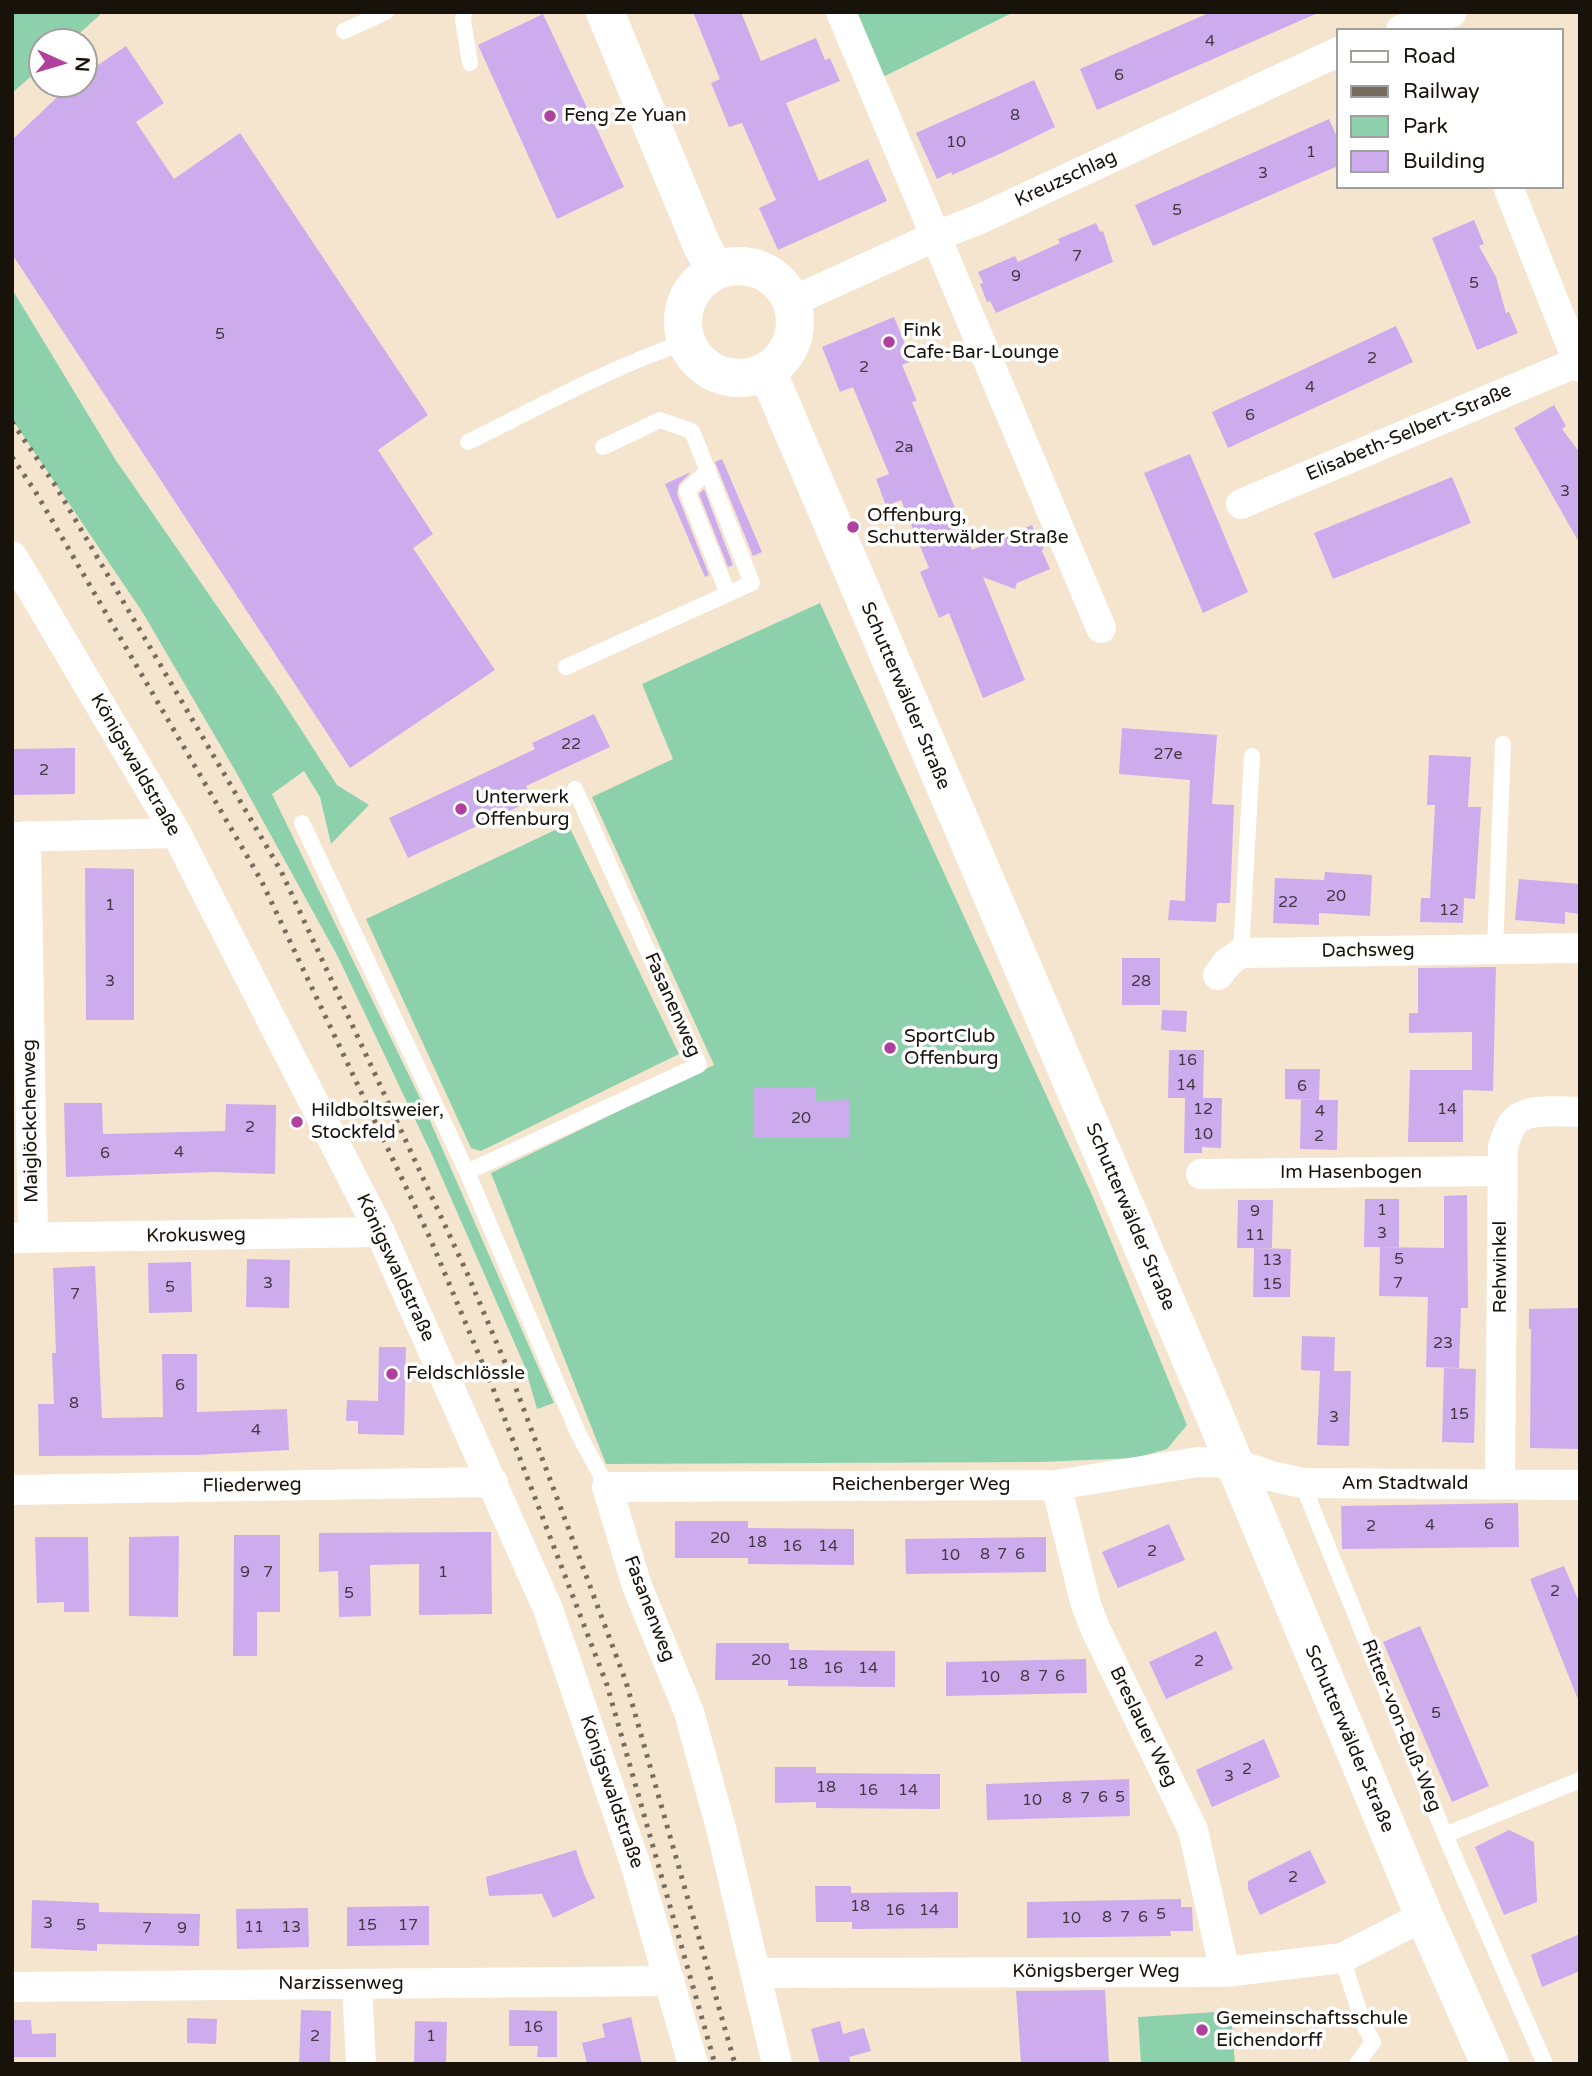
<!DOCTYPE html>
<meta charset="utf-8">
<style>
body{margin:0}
#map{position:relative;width:1592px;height:2076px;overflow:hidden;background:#f5e5cf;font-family:"Varela Round",sans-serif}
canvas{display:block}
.frame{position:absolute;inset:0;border:14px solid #17120a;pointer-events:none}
.legend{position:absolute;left:1336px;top:28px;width:228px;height:161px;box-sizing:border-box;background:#fff;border:2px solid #a2a09d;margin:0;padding:9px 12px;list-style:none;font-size:21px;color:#17120a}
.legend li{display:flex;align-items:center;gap:14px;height:35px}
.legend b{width:35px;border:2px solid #a2a09d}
.north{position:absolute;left:28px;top:28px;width:70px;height:70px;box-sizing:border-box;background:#fff;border:2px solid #a2a09d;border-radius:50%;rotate:94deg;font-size:19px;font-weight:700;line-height:28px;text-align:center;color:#17120a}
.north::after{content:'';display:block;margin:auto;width:24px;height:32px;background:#af409e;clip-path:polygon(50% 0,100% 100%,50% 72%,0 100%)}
</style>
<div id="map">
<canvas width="1592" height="2076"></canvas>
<div class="frame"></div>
<ul class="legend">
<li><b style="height:9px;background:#fff"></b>Road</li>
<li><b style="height:9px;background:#776d5f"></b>Railway</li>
<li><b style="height:19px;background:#8dd1ac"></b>Park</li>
<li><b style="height:19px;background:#ccaced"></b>Building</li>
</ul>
<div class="north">N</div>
</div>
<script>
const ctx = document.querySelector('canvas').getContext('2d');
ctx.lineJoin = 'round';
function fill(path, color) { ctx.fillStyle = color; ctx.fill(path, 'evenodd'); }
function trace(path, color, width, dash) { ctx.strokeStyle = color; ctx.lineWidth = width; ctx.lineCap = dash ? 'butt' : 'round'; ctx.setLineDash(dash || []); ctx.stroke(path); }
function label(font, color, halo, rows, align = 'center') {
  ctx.font = font + ' "Varela Round",sans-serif'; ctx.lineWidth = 7; ctx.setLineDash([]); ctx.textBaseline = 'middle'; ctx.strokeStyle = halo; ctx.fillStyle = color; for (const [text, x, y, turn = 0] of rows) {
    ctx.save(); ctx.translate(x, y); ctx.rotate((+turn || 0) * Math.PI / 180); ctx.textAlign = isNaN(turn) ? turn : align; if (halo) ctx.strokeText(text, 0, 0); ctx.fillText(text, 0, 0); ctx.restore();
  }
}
fill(new Path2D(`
 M12 12H103L70 42H42V67L12 93Z
 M835 12H1014L883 77Z
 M12 289 115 459 278 694 337 785 369 805 331 844 320 797 304 771 272 794 420 1098 554 1403 537 1409 525 1367 432 1155 338 957 236 772 143 613 12 419Z
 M820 603 1093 1197 1187 1425 1167 1449 1135 1458 1040 1462 606 1464 491 1173 714 1065 592 797 673 759 642 684Z
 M568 824 679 1054 481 1151 471 1148 366 919Z
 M1231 2011 1235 2064H1141L1138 2017Z`), '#8dd1ac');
fill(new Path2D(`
 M693 12H741L761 61 816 38 825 60 830 58 840 81 786 103 819 181 868 159 887 201 778 250 759 208 776 200 742 123 729 127 711 83 720 79Z
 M1211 12H1320L1097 110 1080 69Z
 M543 14 624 187 557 219 478 45Z
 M126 46 164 103 136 122 174 179 240 133 428 415 378 450 433 534 413 548 495 670 350 768 12 254V140L71 84H84V71L96 60 98 65Z
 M1034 80 1055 127 1006 151 952 175 951 172 937 179 916 133Z
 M1329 119 1338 139V166L1153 246 1135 205Z
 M1474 220 1484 244 1479 246 1496 277 1506 313 1509 312 1518 333 1477 350 1432 238Z
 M1096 223 1100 232 1103 231 1113 262 996 313 990 301 987 302 980 284 983 283 978 272 1015 256 1018 262 1060 243 1058 239Z
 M894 317 912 361 902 365 917 401 912 402 972 550 1032 525 1039 542 1045 544 1042 551 1050 569 1017 583 1015 589 983 577 1025 680 983 698 949 613 939 618 920 572 929 568 901 500 886 506 876 479 889 474 853 387 840 392 822 347Z
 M1396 326 1413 362 1228 448 1212 412Z
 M1554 405 1566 426 1562 429 1580 453V544L1514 428Z
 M1190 454 1248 592 1203 613 1144 473Z
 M722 459 762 552 753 556 715 462Z
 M691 472 679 484 677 494 709 575 705 577 665 484Z
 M1452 477 1471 523 1333 579 1314 533Z
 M704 489 733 565 728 567 699 494Z
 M594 714 610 747 526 786 533 800 408 858 389 818 535 749 532 743Z
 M1122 728 1217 735 1212 804 1234 805 1230 903H1217L1216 922 1168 920 1170 900 1185 901 1190 780 1119 774Z
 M75 748V794L12 795V749Z
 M1429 755 1471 757 1468 807H1481L1475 899 1464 898 1463 923 1420 922 1421 898H1430L1435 805H1427Z
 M85 868 134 869V1020H86Z
 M1325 872 1372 875 1370 916 1319 913V925L1273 923 1275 878 1324 880Z
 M1519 879 1580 884V914L1565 912V924L1515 920Z
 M1122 958H1160V1005H1122Z
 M1496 967 1493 1091 1463 1090V1142H1408L1410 1070H1472V1032L1409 1033V1013H1418V968Z
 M1162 1010 1187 1011 1186 1032 1161 1030Z
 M1169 1050H1204L1203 1098H1222L1221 1148 1202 1147V1153H1184L1185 1098H1168Z
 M1285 1069H1320L1319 1100 1285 1099Z
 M816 1087V1101L849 1100 850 1137 753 1138V1088Z
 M1301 1100H1338L1337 1150 1300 1149Z
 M64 1103H102L103 1134 225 1131 226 1104 276 1105 275 1174 214 1172 66 1177Z
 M1467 1195 1468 1308H1461L1459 1368 1426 1367 1428 1297 1379 1296 1380 1247 1444 1248V1196Z
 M1365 1199H1399V1247H1364Z
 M1238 1200H1273L1272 1248H1237Z
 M1254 1248 1291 1249 1290 1297H1253Z
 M247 1259 290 1260 289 1308 246 1307Z
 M191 1262 192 1312 149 1313 148 1263Z
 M95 1266 102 1418 163 1417 162 1354H197V1412L287 1409 289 1450 197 1455 39 1456 38 1404H54L52 1353H56L53 1268Z
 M1580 1308V1449L1530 1448 1531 1329H1529V1309Z
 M1302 1336 1335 1337 1334 1371H1351L1349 1446 1317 1445 1320 1371 1301 1370Z
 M379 1347H406L404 1435 358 1434V1421H346L347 1400 378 1401Z
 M1444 1368 1476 1369 1474 1443 1442 1442Z
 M1518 1503 1519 1547 1342 1549 1341 1506Z
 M675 1521H748V1528L854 1529V1565L748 1564V1558H675Z
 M1169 1524 1185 1560 1118 1588 1102 1552Z
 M491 1532 492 1614 419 1615V1564L370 1565 371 1616 339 1617 338 1571 319 1572V1533Z
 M234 1535H280V1612H257V1656H233Z
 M179 1536 178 1617 129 1616V1537Z
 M35 1537H88L89 1612H64V1602L37 1603Z
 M1046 1537V1572L906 1574 905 1539Z
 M1564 1566 1580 1604 1579 1702 1530 1579Z
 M1420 1626 1489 1786 1452 1802 1383 1642Z
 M1216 1631 1233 1669 1166 1699 1149 1662Z
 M716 1643H789V1650L895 1651V1687L788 1686V1680H715Z
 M1086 1659 1087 1693 946 1696V1662Z
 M1264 1739 1280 1777 1212 1807 1196 1770Z
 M775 1767H816V1773L940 1774V1809L816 1808V1802L775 1803Z
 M1129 1779 1130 1816 987 1820 986 1784Z
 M1509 1830 1534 1842 1537 1902 1504 1915 1475 1847Z
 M576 1850 584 1874 595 1898 553 1918 542 1894 489 1896 486 1877Z
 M1310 1850 1326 1883 1260 1915 1248 1889V1881Z
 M815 1886H851V1893L958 1892V1928L852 1929V1922H816Z
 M1181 1899V1907H1192L1193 1931H1170L1171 1936 1027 1938V1902Z
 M32 1900 99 1903V1912L200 1914 199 1946 97 1944V1951L31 1948Z
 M429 1906V1945L347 1946V1907Z
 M308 1908 309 1947 237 1949 236 1909Z
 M1580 1934V1971L1542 1987 1531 1955Z
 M1105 1990 1109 2064H1021L1016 1991Z
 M301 2010 331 2011 330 2064H299Z
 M509 2010 557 2011V2057H537L538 2046H509Z
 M631 2017 642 2064H587L582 2043 605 2037 602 2024Z
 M187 2018 217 2019 216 2044 187 2043Z
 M12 2020H31L32 2034 56 2033V2057H12Z
 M415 2021 447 2022 446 2064H414Z
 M840 2021 843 2034 864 2028 871 2051 849 2057 851 2064H820L811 2029Z`), '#ccaced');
trace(new Path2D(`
 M464 12 463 20 470 63
 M344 31 386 12
 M468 442C539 407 611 367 686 342
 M708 470 687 491 728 594
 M566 667 752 583 692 431 660 420 603 447
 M575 789 699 1065 467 1172 578 1433 607 1487
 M302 823 467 1172
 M1495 948 1503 744
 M1241 953 1252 756
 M1302 1483 1445 1835 1545 2064
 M1445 1835 1580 1780
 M1342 1958 1364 2025 1373 2042 1357 2064`), '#fff', 16);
trace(new Path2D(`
 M841 12 1101 628
 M1401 30 1452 12
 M1508 187 1580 367
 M791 302 934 237 980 219 1338 52
 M1241 504 1580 361
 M12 556 176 833 380 1232 548 1609 635 1863 693 2064
 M26 836 33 1238
 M12 837 176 833
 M1218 975 1228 962 1241 953 1580 948
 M1201 1174 1501 1171
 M12 1238 380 1232
 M1500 1484 1503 1146C1506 1138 1509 1127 1515 1121 1529 1107 1561 1112 1580 1112
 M1056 1485 1086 1605 1095 1628 1193 1830 1225 1972
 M12 1490 493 1482
 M756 1973 1225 1972 1342 1958 1424 1916
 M357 1984 361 2064
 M12 1987 670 1981
 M777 2064 721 1828 689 1712 637 1586 607 1487 1056 1485 1198 1462 1233 1463 1271 1476 1302 1483 1580 1485`), '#fff', 30);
trace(new Path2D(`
 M605 12 702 246 716 271
 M683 322a56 56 0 1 1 112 0a56 56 0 1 1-112 0Z
 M767 371 1198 1376 1424 1916 1490 2064`), '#fff', 38);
trace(new Path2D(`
 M12 422 55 485 281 871 467 1273 515 1386 626 1682 735 2064
 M12 457 35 491 261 880 430 1238 494 1391 607 1685 715 2064`), '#776d5f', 5, [3.5, 7]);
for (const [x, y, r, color] of [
 [550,116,7,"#af409e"],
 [889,342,7,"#af409e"],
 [853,527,7,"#af409e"],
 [461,809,7,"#af409e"],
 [890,1048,7,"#af409e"],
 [297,1122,7,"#af409e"],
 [392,1374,7,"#af409e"],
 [1202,2030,7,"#af409e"]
]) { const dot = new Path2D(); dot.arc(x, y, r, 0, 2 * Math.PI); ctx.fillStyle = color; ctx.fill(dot); trace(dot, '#fff', 2.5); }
label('16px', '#443843', null, [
 ["4",1210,42],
 ["6",1119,76],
 ["8",1015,116],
 ["10",956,143],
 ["1",1311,153],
 ["3",1263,174],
 ["5",1177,211],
 ["7",1077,257],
 ["9",1016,277],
 ["5",1474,284],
 ["5",220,335],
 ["2",1372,359],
 ["2",864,368],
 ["4",1310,388],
 ["6",1250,416],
 ["2a",904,448],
 ["3",1565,492],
 ["22",571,745],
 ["27e",1168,755],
 ["2",44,771],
 ["20",1336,897],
 ["22",1288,903],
 ["1",110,906],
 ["12",1449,911],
 ["3",110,982],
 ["28",1141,982],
 ["16",1187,1061],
 ["14",1186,1086],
 ["6",1302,1087],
 ["12",1203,1110],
 ["14",1447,1110],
 ["4",1320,1112],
 ["20",801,1119],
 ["2",250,1128],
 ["10",1203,1135],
 ["2",1319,1137],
 ["4",179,1153],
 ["6",105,1154],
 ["1",1382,1211],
 ["9",1255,1212],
 ["3",1382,1234],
 ["11",1255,1236],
 ["5",1399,1260],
 ["13",1272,1261],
 ["3",268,1284],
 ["7",1398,1284],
 ["15",1272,1285],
 ["5",170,1288],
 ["7",75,1295],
 ["23",1443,1344],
 ["6",180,1386],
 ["8",74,1404],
 ["15",1459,1415],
 ["3",1334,1418],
 ["4",256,1431],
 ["6",1489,1525],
 ["4",1430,1526],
 ["2",1371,1527],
 ["20",720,1539],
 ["18",757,1543],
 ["16",792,1547],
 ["14",828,1547],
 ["2",1152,1552],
 ["8",985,1555],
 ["7",1002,1555],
 ["6",1020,1555],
 ["10",950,1556],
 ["9",245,1573],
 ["7",268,1573],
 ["1",443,1573],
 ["2",1555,1592],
 ["5",349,1594],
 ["20",761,1661],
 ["2",1199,1662],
 ["18",798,1665],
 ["16",833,1669],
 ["14",868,1669],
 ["8",1025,1677],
 ["7",1043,1677],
 ["6",1060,1677],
 ["10",990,1678],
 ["5",1436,1714],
 ["2",1247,1770],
 ["3",1229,1777],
 ["18",826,1788],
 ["16",868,1791],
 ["14",908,1791],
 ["6",1103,1798],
 ["5",1120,1798],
 ["8",1067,1799],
 ["7",1085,1799],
 ["10",1032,1801],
 ["2",1293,1878],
 ["18",860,1907],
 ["16",895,1911],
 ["14",929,1911],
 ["5",1161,1915],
 ["8",1107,1918],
 ["7",1125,1918],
 ["6",1143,1918],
 ["10",1071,1919],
 ["3",48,1924],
 ["5",81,1926],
 ["15",367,1926],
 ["17",408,1926],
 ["11",254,1928],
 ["13",291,1928],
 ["7",147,1929],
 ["9",182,1929],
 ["16",533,2028],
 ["2",315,2037],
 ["1",431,2037]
]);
label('19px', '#17120a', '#fff', [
 ["Feng Ze Yuan",564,116],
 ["Fink",903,331],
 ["Cafe-Bar-Lounge",903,353],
 ["Offenburg,",867,516],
 ["Schutterwälder Straße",867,538],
 ["Unterwerk",475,798],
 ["Offenburg",475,820],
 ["SportClub",904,1037],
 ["Offenburg",904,1059],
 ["Hildboltsweier,",311,1111],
 ["Stockfeld",311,1133],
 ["Feldschlössle",406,1374],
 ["Gemeinschaftsschule",1216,2019],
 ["Eichendorff",1216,2041]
], 'left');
label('19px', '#17120a', '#fff', [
 ["Kreuzschlag",1066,179,-25],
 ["Elisabeth-Selbert-Straße",1409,433,-23],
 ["Schutterwälder Straße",905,696,67],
 ["Königswaldstraße",135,765,60],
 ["Dachsweg",1368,951,-1],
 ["Fasanenweg",672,1005,66],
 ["Maiglöckchenweg",31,1121,-91],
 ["Im Hasenbogen",1351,1173],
 ["Schutterwälder Straße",1130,1217,67],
 ["Krokusweg",196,1236,-1],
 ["Rehwinkel",1501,1267,-90],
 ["Königswaldstraße",395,1268,65],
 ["Am Stadtwald",1405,1484],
 ["Reichenberger Weg",921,1485],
 ["Fliederweg",252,1486,-1],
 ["Fasanenweg",649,1609,69],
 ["Ritter-von-Buß-Weg",1401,1726,68],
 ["Breslauer Weg",1143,1727,64],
 ["Schutterwälder Straße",1349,1739,67],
 ["Königswaldstraße",611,1792,71],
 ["Königsberger Weg",1096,1972],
 ["Narzissenweg",341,1984]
]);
</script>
